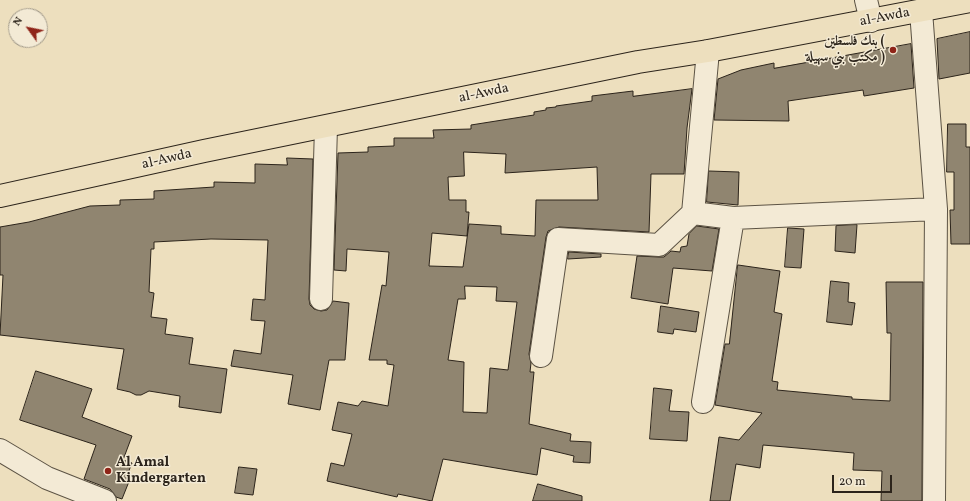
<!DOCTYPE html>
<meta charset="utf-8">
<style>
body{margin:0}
#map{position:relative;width:970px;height:501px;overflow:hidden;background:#eddfbe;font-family:Vollkorn,serif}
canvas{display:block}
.north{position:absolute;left:8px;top:8px;width:40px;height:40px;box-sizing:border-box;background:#f3ead5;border:1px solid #a39b8b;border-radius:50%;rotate:303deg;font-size:11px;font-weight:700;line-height:16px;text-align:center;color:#2c241b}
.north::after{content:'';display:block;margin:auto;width:14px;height:18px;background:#8f2418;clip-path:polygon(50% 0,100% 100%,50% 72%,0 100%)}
.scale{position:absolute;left:832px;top:475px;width:60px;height:18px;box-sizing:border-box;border:2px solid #2c241b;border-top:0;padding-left:5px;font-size:12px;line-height:14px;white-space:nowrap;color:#2c241b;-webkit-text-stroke:3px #f3ead5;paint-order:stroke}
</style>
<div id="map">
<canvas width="970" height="501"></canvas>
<div class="north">N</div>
<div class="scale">20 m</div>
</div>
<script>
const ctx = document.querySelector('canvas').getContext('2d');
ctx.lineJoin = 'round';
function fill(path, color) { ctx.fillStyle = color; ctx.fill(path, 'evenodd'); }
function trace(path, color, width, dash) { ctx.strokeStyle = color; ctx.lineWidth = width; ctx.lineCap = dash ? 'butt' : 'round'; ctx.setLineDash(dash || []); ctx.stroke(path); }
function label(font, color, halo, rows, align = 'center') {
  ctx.font = font + ' Vollkorn,Amiri,serif'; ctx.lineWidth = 3; ctx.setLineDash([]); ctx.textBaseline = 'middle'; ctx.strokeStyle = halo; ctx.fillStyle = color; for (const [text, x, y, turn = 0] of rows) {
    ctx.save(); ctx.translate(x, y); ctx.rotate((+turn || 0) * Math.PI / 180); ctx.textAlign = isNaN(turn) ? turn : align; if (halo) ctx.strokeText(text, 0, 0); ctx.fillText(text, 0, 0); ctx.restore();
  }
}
const building = new Path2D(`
 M970 32V73L939 79 937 39Z
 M911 44 914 88 864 96 863 90 788 101 789 121 714 120 718 79 741 70 774 63V68Z
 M692 89 687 128 684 174H651L649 232 559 227 548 231 546 237 529 354 531 363 530 372H534L529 424 571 434 570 441 591 442 590 463 573 462 574 456 541 448 537 475 443 459 432 501 398 494 397 497 327 481 331 463 344 466 352 434 332 430 338 402 358 406 362 401 388 406 394 365 387 364V360H369L382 285 386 286 389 252 347 249 346 271 334 270 338 153 368 152V147L394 146V138H434L433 130 471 129V125L534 115V112L546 110V108L556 107V106L592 101V96L633 91V96ZM464 152 506 154 505 173 597 167 598 200H536L535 236 501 234V226L469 224 463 267 429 266 432 233 467 236 469 212H466V200H449L448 177 464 176ZM465 286 497 287 496 301 517 302 508 370 490 368 487 413 463 412 464 362 448 360 458 299H465Z
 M948 124H966V147H970V244H951L950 210H954V172H947Z
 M287 158 313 159 309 299 310 305 314 309 321 311 327 310 333 301 349 303 345 360H329L320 410 288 404 293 375 231 366 234 350 261 354 265 321 251 320 253 299 265 300 268 240 211 239 154 242V249H151L149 292 154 293 151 317 167 319 165 334 193 338 189 364 227 369 221 413 179 407 180 396 149 391 141 395H136L130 392 117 389 124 349 0 335 3 275H0V227L29 222 90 206 120 205V200L154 199V191L214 187V182L255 183V164L287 165Z
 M709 171 739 172 738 205 707 202Z
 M857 225 855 253 835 251 836 226Z
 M697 226 719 229 712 271 673 268 668 304 631 298 637 256 659 257H664L671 251 680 252 681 247 687 246 689 234Z
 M788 228 804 229 801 268 785 267Z
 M569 252 601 254V257L568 259Z
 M738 265 780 271 774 312 782 314 772 381 778 382 777 390 852 397V399L890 401 891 333H887L886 282H923L922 501H881L882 471 853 470 854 453 763 445 760 468 736 464 730 501H710L719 437 739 440 762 413 715 405 725 344H729Z
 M831 281 849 283 848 302 855 303 852 325 827 322Z
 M661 306 699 312 696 332 674 329 673 334 658 332Z
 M36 371 92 389 82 417 132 436 123 460 132 463 126 478 130 479 122 499 116 497 110 489 84 479 96 445 20 420Z
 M654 388 672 390 669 411 689 412 687 441 650 439Z
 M239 467 257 469 253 495 235 493Z
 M538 484 582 496V501H533Z`);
fill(building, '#908570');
trace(building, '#2c241b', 1);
const minor = new Path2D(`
 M866 0 871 21
 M921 11 936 209 934 501
 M693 213 733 218 936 209
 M321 299 326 127
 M541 356 558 239 659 245 693 213 708 51
 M703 402 733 218
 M0 450 47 478 105 501`);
const major = new Path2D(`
 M0 196 204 151 638 62 708 51 970 1`);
trace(minor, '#5c5344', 24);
trace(major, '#2c241b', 24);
trace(minor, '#f3ead5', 22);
trace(major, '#eddfbe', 22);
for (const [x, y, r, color] of [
 [893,50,4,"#8f2418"],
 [108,471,4,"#8f2418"]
]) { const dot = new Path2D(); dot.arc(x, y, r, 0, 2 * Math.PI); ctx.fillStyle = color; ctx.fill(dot); trace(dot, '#f3ead5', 1.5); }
label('14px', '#2c241b', '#f3ead5', [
 ["al-Awda",885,18,-11],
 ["al-Awda",484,94,-12],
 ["al-Awda",167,160,-13]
]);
label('bold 14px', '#2c241b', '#f3ead5', [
 ["بنك فلسطين (",885,42],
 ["مكتب بني سهيلة )",885,58],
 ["Al Amal",116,463,"left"],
 ["Kindergarten",116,479,"left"]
], 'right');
</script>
